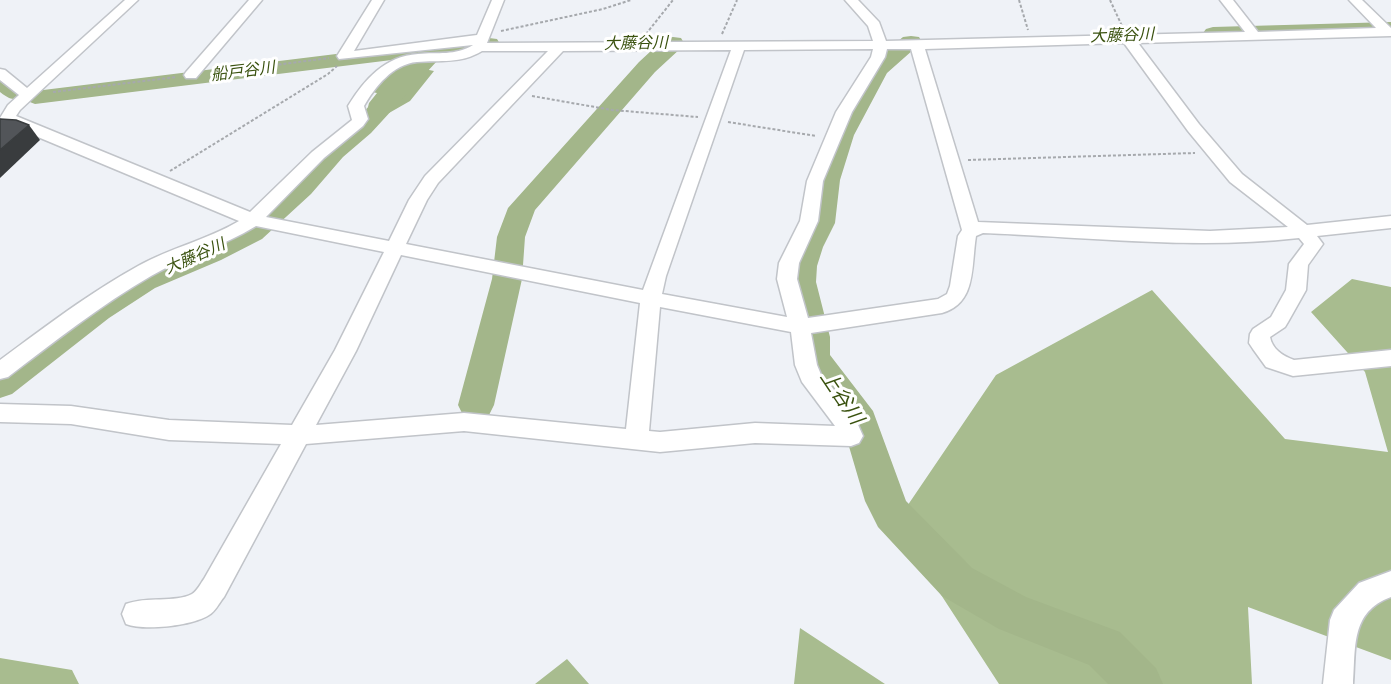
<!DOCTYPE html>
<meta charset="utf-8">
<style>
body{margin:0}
canvas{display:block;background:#eff2f7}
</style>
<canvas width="1391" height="684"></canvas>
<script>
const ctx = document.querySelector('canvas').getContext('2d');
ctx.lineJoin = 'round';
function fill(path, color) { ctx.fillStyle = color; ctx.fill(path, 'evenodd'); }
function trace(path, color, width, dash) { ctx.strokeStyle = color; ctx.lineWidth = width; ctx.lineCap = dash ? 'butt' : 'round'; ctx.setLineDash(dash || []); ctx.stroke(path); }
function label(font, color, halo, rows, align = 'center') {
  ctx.font = font + ' "Space Grotesk","Noto Sans JP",sans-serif'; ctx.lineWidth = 6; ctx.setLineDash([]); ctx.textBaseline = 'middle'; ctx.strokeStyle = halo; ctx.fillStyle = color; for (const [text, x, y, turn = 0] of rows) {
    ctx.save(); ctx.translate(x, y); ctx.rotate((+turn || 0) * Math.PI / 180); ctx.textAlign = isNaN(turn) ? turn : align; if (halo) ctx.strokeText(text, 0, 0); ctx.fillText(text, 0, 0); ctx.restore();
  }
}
fill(new Path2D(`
 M1352 279 1391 287V660L1248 607 1252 684H999L895 524 996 375 1152 290 1285 439 1388 452 1365 372 1311 312Z
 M800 628 885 684H794Z
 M0 658 72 670 79 684H0Z
 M567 659 589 684H535Z`), '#a8bc8f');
fill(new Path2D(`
 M409 64 428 65 429 70 434 71 410 101 389 113 367 111 369 103 377 93 372 92 395 68Z`), '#a3b68a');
fill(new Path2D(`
 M1391 22V34L1213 39 1206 37 1203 33 1206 29 1213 27Z
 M911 36 919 37 922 42 887 73 854 135 840 180 835 223 823 247 817 266 816 282 830 337V355L873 411 906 501 972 568 1026 597 1120 632 1156 668 1163 684H1108L1089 665 999 629 942 596 878 527 865 501 843 426 796 358 798 337 786 282 787 266 793 247 807 223 814 180 830 135 870 64 903 37Z
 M673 37 681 38 684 43 681 48 655 72 535 210 525 237 522 279 494 405 489 415 476 419 463 415 458 405 492 279 497 237 508 208 639 62 665 38Z
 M489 38 497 39 500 44 497 49 454 52 437 61 371 133 343 157 311 194 262 239 221 260 155 288 109 318 12 394 0 398V365L87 302 133 274 201 246 242 225 291 182 325 147 353 123 416 57 35 104C31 103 29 101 25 100 13 97 14 103 0 92V74L8 76 27 92 450 40Z`), '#a3b68a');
const minor = new Path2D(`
 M125 0H138L20 110 16 116 250 212 312 152 352 120 348 106C364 80 385 56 418 54 438 52 455 56 473 45L339 59 337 56 372 0H384L354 51 477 35 492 0H504L487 43 873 41 868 26 845 0H858L879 22 886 41 1245 32 1220 0H1233L1258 32 1376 28 1349 0H1362L1391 28V36L1138 43 1199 124 1242 174 1307 225 1391 216V228L1317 236 1323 244 1308 265 1306 290 1288 322 1285 327 1270 337C1272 349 1283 356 1294 360L1391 350V366L1293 376 1266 367 1253 349 1249 343 1250 334 1253 329 1271 317 1286 290 1289 264 1304 244 1299 238C1195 250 1088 237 983 233L976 236C971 266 977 303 942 313L811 333 817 365 822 377 851 409 863 436 859 443 851 446 755 443 660 452 464 431 306 444 224 597C219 603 215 612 209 615 192 626 144 631 126 624L122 614 126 604C146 596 175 603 192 594 197 591 201 583 204 579L281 444 169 440 71 424 0 422V404L71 406 169 420 292 425 335 350 384 252 256 226C223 247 185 256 151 276 101 305 54 342 8 377L0 379V360C45 327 89 293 138 266 170 248 207 240 239 221L14 127 0 118 8 105 19 95 0 80V69L5 70 27 88ZM1124 43 1188 131 1230 182 1288 227 1210 231 978 222 925 49ZM873 49 871 57 836 112 807 181 800 221 779 263 777 279 787 317 662 294 666 276 744 50ZM887 49H911L962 230 958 236 950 286 947 294 938 299 808 318 797 279 799 263 818 221 823 181 852 112 885 57ZM731 50 643 290 406 244 427 200 438 183 563 51ZM482 51H548L425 176 409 200 389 241 266 217 324 158 363 126 368 119 364 106C375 87 393 64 417 62 440 60 461 64 482 51ZM401 255 640 303 626 429 464 413 316 425 356 351ZM660 307 791 332 795 365 802 382 835 426 755 423 660 432 649 431Z
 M249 0H262L196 78H186L184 75 186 72Z
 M1391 571V597C1350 612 1356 648 1353 684H1323L1330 620 1334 610 1359 583Z`);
trace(minor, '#c1c4c9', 3);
trace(new Path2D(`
 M1019 0 1028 30
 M1110 0 1122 26
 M501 31 603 9 631 0
 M646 34 673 0
 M722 34 737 0
 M214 73 329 58
 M53 92 177 77
 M532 96 612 110 698 117
 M728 122 816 136
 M968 160 1195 153
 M170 171 328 74 337 66`), '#a6a9ad', 2, [3, 2]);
fill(minor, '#fff');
fill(new Path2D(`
 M29 125 40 140 0 178V150Z`), '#393c3e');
const building = new Path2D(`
 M0 119 16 120 29 125 0 150Z`);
fill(building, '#525559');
trace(building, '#393c3e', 1.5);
label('italic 16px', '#3a520f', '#fff', [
 ["大藤谷川",1122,36,-2],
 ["大藤谷川",636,44,-1],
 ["船戸谷川",243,72,-7],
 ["大藤谷川",195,257,-24]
]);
label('italic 20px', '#3a520f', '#fff', [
 ["上谷川",841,398,56]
]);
</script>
